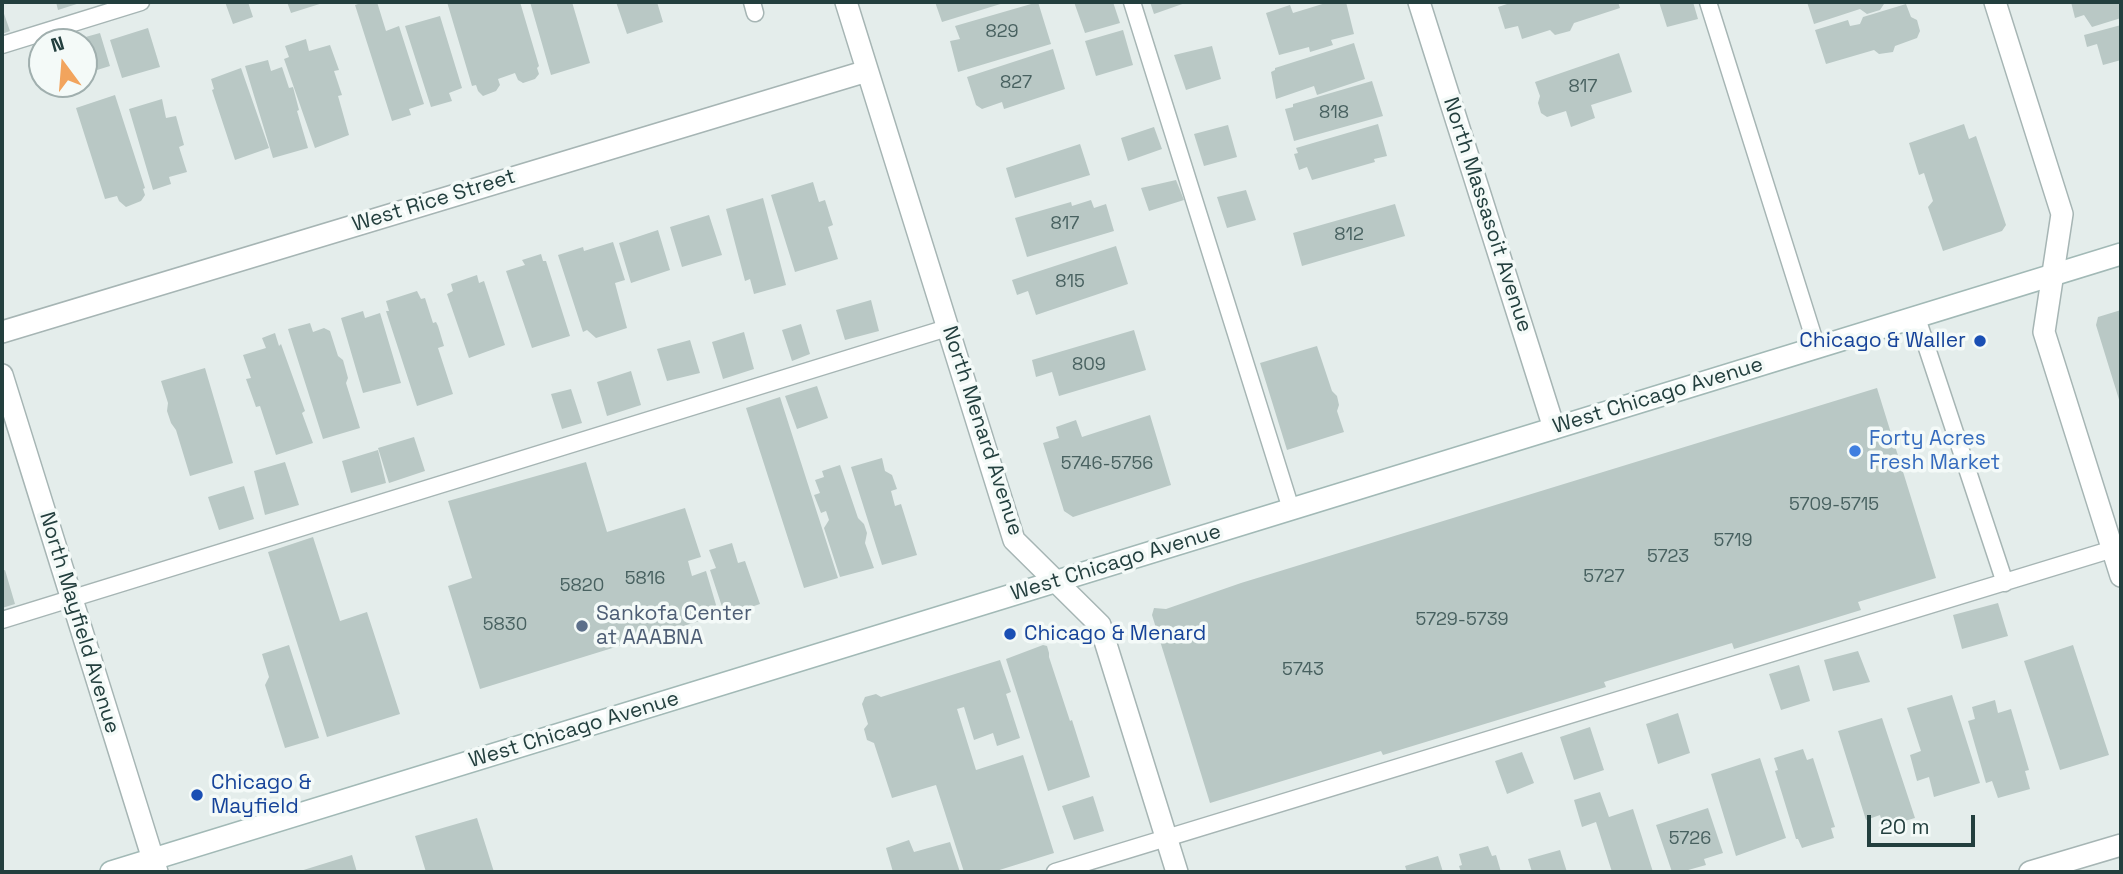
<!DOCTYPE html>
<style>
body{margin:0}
#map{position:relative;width:2123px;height:874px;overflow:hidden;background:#e4edeb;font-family:"Space Grotesk",sans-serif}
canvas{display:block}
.frame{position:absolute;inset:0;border:4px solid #233f3e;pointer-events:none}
.north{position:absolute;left:28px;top:28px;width:70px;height:70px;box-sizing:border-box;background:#f4faf8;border:2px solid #a0afae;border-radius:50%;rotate:344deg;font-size:19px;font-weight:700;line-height:28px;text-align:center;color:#233f3e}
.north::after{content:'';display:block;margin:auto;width:24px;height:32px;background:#f2a45d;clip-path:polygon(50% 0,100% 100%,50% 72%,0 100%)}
.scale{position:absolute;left:1867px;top:815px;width:108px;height:32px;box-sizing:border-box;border:4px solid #233f3e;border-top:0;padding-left:9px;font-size:21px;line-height:24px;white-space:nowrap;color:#233f3e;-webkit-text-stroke:5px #f4faf8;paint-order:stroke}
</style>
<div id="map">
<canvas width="2123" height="874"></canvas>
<div class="frame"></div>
<div class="north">N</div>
<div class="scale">20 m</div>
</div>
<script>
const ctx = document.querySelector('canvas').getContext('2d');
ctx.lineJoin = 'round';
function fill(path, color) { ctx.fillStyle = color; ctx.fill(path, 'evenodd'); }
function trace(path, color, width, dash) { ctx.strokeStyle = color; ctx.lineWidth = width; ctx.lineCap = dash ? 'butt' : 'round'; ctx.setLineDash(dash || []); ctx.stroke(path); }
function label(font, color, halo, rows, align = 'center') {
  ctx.font = font + ' "Space Grotesk",sans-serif'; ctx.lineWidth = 7; ctx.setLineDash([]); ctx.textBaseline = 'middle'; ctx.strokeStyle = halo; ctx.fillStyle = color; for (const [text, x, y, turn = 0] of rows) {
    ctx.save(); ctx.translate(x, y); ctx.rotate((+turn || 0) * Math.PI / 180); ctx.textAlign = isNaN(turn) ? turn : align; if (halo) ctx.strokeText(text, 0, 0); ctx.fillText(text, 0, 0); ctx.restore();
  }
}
fill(new Path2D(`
 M56 2H83L58 10Z
 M225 2H248L253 17 233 24Z
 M287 2H326L291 13Z
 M364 2H377L386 31 399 26 424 104 409 109 411 115 392 121 355 5Z
 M447 2H520L539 66 537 68 539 74 535 79 523 83 518 80 515 73 498 79 500 85 496 91 483 96 478 91 476 85 472 86Z
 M530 2H572L590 63 551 75Z
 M616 2H657L663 22 627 34Z
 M935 2H1007L942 22Z
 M1038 2 1051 44 958 72 950 41 960 39 955 26Z
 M1074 2H1113L1120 23 1085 33Z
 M1150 2H1188L1154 14Z
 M1329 2H1346L1354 34 1331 40 1333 45 1310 52 1309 47 1279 55 1266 13 1290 5 1293 13Z
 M1513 2H1618L1620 8 1574 23 1570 31 1555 35 1550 30 1522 39 1518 26 1505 29 1498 7Z
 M1659 2H1693L1698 19 1667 27Z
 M1807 2H1890L1884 4 1880 10 1867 14 1860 9 1814 24Z
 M2071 2H2121V18L2092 27 2084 15 2075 18Z
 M1906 4 1911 17 1917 20 1920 31 1917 38 1895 46 1893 52 1879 54 1874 50 1826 64 1815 30 1848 20 1850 26 1860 24 1863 17Z
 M2 8 10 31 2 34Z
 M440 16 462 88 449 93 452 101 431 107 405 26Z
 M2121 25V60L2103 65 2097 44 2087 47 2084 35Z
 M148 28 160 67 122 78 110 40Z
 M1123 30 1133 65 1096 76 1085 41Z
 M100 33 110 66 84 74V42L71 41Z
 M306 39 309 51 330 45 339 70 334 71 342 95 338 96 349 135 315 148 284 59 289 57 285 46Z
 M1354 43 1365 79 1317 95 1314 86 1276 99 1271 72 1275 70V68Z
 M1212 46 1221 79 1186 90 1174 55Z
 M1053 49 1065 89 1004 109 1002 102 982 109 976 105 967 77Z
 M1619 53 1632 92 1591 105 1595 118 1571 127 1566 111 1547 117 1541 113 1538 103 1540 96 1535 82Z
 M268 60 271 71 282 67 289 88 293 87 299 110 297 111 308 148 273 158 245 66Z
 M241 68 269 148 235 160 212 90 214 89 211 79Z
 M1372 81 1383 116 1294 141 1285 109 1293 107V104Z
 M115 95 145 188 143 189 145 195 141 201 126 207 119 201 117 196 105 199 76 108Z
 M162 99 166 118 176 116 184 145 179 147 187 172 169 177 171 184 153 190 129 109Z
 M1378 124 1387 156 1374 159 1375 162 1312 180 1307 167 1299 170 1294 154 1298 153 1296 148Z
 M1964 124 1969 139 1976 136 2006 225 2002 231 1943 251 1928 207 1933 201 1924 173 1919 175 1909 143Z
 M1228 125 1237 157 1204 166 1194 134Z
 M1154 127 1162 149 1128 161 1121 138Z
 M1080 144 1090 175 1015 198 1006 168Z
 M1176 180 1184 200 1149 211 1141 188Z
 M813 182 819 202 825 200 833 225 828 227 838 259 795 272 771 195Z
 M1246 190 1256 220 1227 228 1217 197Z
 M763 198 786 285 754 294 750 279 745 281 726 209Z
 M1091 200 1094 208 1106 204 1114 231 1027 257 1015 218 1071 202 1072 206Z
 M1395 204 1405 236 1302 266 1293 233Z
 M709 215 722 255 682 267 670 227Z
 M658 230 670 270 631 283 619 243Z
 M613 242 625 280 615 283 627 328 596 338 587 330 583 332 558 255 583 247 584 251Z
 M1116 246 1128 284 1036 315 1028 291 1017 295 1012 280Z
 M541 254 543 261H546L570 336 532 348 506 271 525 265 522 260Z
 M477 275 479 283 484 281 505 345 469 358 447 294 453 291 451 284Z
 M417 291 421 299 425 298 433 323 436 322 438 326 444 346 438 348 453 394 417 406 386 311H389L386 301Z
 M871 300 879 331 845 340 836 310Z
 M2121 310V406L2096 325 2098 317Z
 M363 311 365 318 380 313 401 383 363 393 341 318Z
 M310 323 313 332 324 328 330 331 338 356 343 360 348 378 346 383 360 428 323 439 288 329Z
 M801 324 810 354 792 361 782 330Z
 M1134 330 1146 370 1059 396 1052 372 1036 377 1032 360Z
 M744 332 754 369 723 379 712 342Z
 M275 333 279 346 281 344 305 411 302 413 313 443 276 455 260 406 256 407 246 379 251 378 243 355 266 348 262 338Z
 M690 340 700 373 667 381 657 349Z
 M1317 346 1332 391 1337 396 1339 405 1337 411 1344 432 1287 450 1260 363Z
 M205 368 233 463 190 476 176 430 171 423 167 411 168 403 161 381Z
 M631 371 641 405 607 416 597 382Z
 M817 386 828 418 797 429 785 396Z
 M1877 388 1936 578 1858 602 1861 610 1734 649 1732 643 1604 682 1606 687 1383 755 1381 751 1210 803 1152 615 1154 608 1166 609 1241 583Z
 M571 389 582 423 562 429 551 394Z
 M780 397 838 578 804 588 746 408Z
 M1150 415 1171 485 1073 517 1064 511 1043 443 1059 438 1056 427 1076 420 1082 437Z
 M414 437 425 471 389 483 378 448Z
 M378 450 386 483 351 493 342 461Z
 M882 458 885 471 892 475 897 489 891 491 895 506 901 504 917 555 882 565 851 467Z
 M285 462 299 505 265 515 254 471Z
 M586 462 607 532 685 508 701 557 688 561 692 576 706 571 719 615 480 689 448 586 472 578 448 501Z
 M840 465 858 518 864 524 867 533 865 543 874 568 840 577 824 528 829 520 826 511 821 513 814 495 820 493 815 480 824 477 822 471Z
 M244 486 254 519 219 530 208 497Z
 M313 537 340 621 367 612 400 714 327 737 268 552Z
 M732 543 738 563 745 561 760 604 725 616 710 570 716 568 709 550Z
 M5 570 15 604 2 608V571Z
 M1998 603 2008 636 1962 649 1953 615Z
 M289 645 319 738 285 748 265 685 269 677 262 654Z
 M1043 645 1047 646 1049 653V657L1070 721 1072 720 1090 777 1048 791 1006 659Z
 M2073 645 2109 755 2060 770 2024 661Z
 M1858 651 1870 682 1833 691 1824 660Z
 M1000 660 1011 692 1006 694 1020 738 997 746 993 733 974 740 964 707 957 709 976 770 1023 755 1054 853 993 872H964L936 785 892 798 874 743 867 740 864 729 868 724 862 704 865 697 876 694 881 697Z
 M1799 665 1810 701 1781 710 1769 674Z
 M1952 695 1980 783 1934 797 1929 777 1917 781 1910 755 1921 751 1907 708Z
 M1995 700 1998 713 2011 709 2029 770 2025 771 2030 789 1998 798 1992 781 1986 783 1968 721 1975 719 1972 707Z
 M1678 713 1690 753 1658 764 1646 724Z
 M1882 718 1915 818 1884 827 1880 815 1866 820 1838 731Z
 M1590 727 1604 770 1574 780 1560 737Z
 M1803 749 1807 760 1813 758 1835 827 1831 828 1834 838 1802 848 1798 839H1796L1775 771 1778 770 1774 758Z
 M1522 752 1534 783 1507 794 1495 761Z
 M1760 758 1786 838 1736 856 1711 774Z
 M1600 792 1609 817 1633 809 1653 872H1612L1596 822 1582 827 1574 800Z
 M1093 796 1104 831 1074 840 1062 806Z
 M1708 808 1723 853 1704 859 1706 865 1681 872H1672L1656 825Z
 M477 818 494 872H426L415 836Z
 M909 840 914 852 950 842 960 872H893L886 848Z
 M1488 846 1492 856 1496 855 1501 872H1461L1459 866 1462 865 1459 854Z
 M1560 850 1567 872H1532L1528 859Z
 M352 855 357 872H297Z
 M1438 856 1443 872H1407L1405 866Z`), '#b9c8c5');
const lane = new Path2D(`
 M752 2 755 13
 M1132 2 1291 509
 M1708 2 1817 348
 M2 45 141 2
 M1917 318 2005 583
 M2 620 947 328
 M1055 872 2113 549`);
const street = new Path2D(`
 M846 2 1014 540 1100 625 1177 872
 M1419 2 1554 428
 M1995 2 2062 214 2044 332 2121 576
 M2 332 867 71
 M2 375 157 872
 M2030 872 2121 845`);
const secondary = new Path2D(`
 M111 872 2121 254`);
trace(lane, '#a6b5b4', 19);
trace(street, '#a6b5b4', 24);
trace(secondary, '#a2b9b6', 24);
trace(lane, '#fff', 16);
trace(street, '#fff', 21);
trace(secondary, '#fff', 21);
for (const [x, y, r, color] of [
 [1980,341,7,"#1a4fb4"],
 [1855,451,7,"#3f7fe0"],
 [582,626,7,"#5c6f8a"],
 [1010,634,7,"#1a4fb4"],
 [197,795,7,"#1a4fb4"]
]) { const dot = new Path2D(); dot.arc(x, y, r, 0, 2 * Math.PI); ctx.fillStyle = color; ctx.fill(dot); trace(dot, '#f4faf8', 2.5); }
label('18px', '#486160', null, [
 ["829",1002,32],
 ["827",1016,83],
 ["817",1583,87],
 ["818",1334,113],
 ["817",1065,224],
 ["812",1349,235],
 ["815",1070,282],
 ["809",1089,365],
 ["5746-5756",1107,464],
 ["5709-5715",1834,505],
 ["5719",1733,541],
 ["5723",1668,557],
 ["5727",1604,577],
 ["5816",645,579],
 ["5820",582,586],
 ["5729-5739",1462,620],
 ["5830",505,625],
 ["5743",1303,670],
 ["5726",1690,839]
]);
label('21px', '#233f3e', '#f4faf8', [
 ["West Rice Street",434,201,-17],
 ["North Massasoit Avenue",1487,215,72],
 ["West Chicago Avenue",1658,396,-17],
 ["North Menard Avenue",982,431,72],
 ["West Chicago Avenue",1116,563,-17],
 ["North Mayfield Avenue",79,623,73],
 ["West Chicago Avenue",574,730,-17]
]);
label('21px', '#164399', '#f4faf8', [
 ["Chicago & Waller",1966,341,"right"],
 ["Chicago & Menard",1024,634],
 ["Chicago &",211,783],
 ["Mayfield",211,807]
], 'left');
label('21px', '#366cbe', '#f4faf8', [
 ["Forty Acres",1869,439],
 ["Fresh Market",1869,463]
], 'left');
label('21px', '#4e5e75', '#f4faf8', [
 ["Sankofa Center",596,614],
 ["at AAABNA",596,638]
], 'left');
</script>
